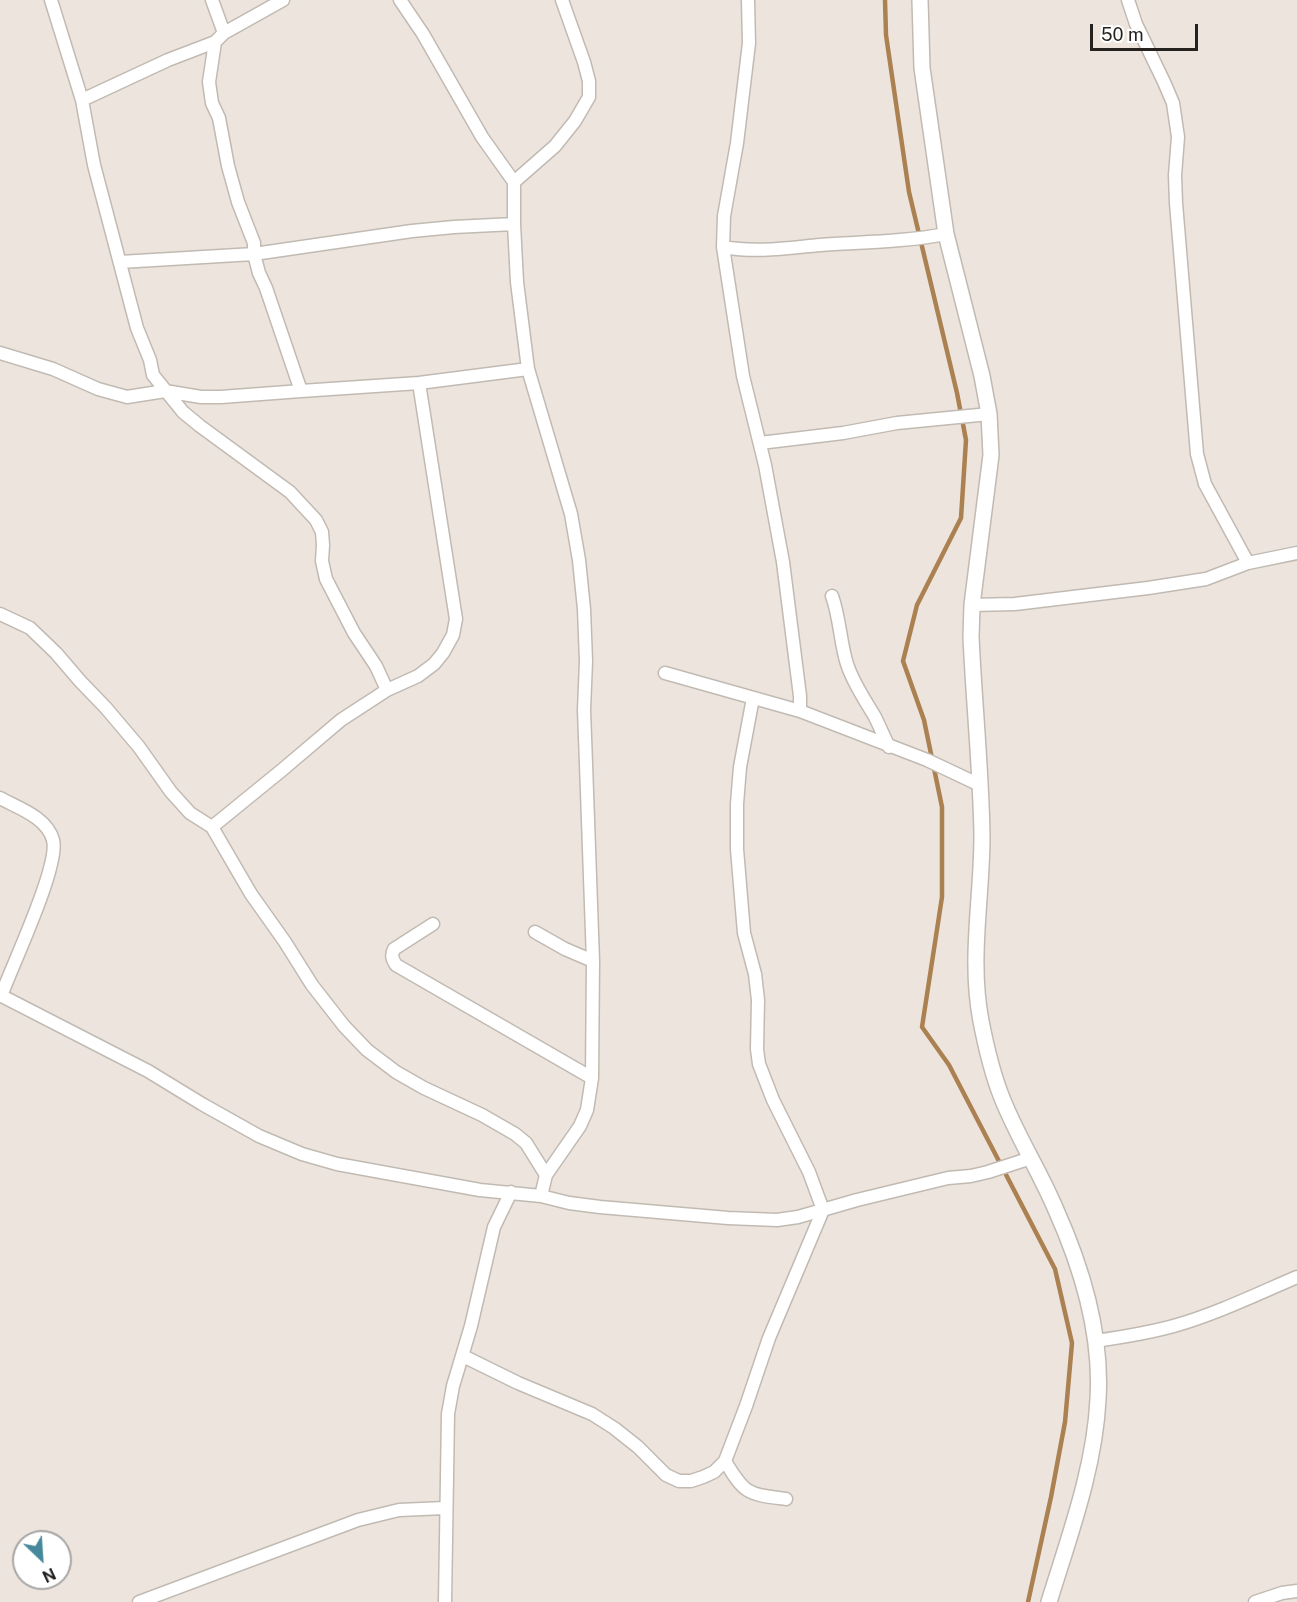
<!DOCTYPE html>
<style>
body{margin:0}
#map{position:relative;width:1297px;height:1602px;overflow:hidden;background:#ede5dd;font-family:"Public Sans",sans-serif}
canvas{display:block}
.north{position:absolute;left:12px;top:1530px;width:60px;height:60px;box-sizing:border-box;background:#fff;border:2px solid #a7a6a5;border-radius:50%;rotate:155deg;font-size:16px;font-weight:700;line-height:24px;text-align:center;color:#24211f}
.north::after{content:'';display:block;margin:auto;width:21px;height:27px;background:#47899a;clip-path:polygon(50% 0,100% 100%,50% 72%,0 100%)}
.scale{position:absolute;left:1090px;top:24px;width:108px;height:27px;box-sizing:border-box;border:3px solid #24211f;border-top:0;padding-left:8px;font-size:18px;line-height:21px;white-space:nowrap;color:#24211f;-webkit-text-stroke:4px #fff;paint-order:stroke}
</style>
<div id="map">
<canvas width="1297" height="1602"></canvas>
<div class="north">N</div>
<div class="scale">50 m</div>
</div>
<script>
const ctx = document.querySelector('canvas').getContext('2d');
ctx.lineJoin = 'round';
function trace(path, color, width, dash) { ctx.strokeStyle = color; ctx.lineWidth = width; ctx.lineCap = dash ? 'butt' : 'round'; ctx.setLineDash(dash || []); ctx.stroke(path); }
trace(new Path2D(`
 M885 0 886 35 909 192 957 393 966 440 961 518 917 605 903 661 924 720 942 807V897L922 1027 949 1065 1055 1269 1072 1343 1065 1422 1051 1497 1028 1602`), '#ac8152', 4.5);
const minor = new Path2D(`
 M51 0 82 100 94 165 137 328 150 360 153 375 183 412 200 426 290 492 316 520 322 532 323 545 322 561 326 579 354 633 376 666 387 690
 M212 0 224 33
 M400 0 423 34 482 137 514 182V224L517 282 528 369 571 514 579 560 584 609 586 661 584 710 586 764 593 961 592 1078 587 1110 580 1126 546 1175 541 1196
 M748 0 749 43 737 143 724 216 723 247C757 253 787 248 820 245 862 242 904 242 946 234
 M82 100 168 60 215 42
 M514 182 555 146 575 121 589 97V81L584 62 562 0
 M723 247 743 376 765 465 783 562 800 696V711
 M120 262 254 254 412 231 454 227 514 224
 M0 353 53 369 98 389 127 397 165 391 201 397H221L301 391 266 288 259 273 254 254V243L238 202 228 166 219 118 212 103 209 82 215 42 224 33 283 0
 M301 391 419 383 528 369
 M760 443 843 433 897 423 989 414
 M1248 563 1297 553
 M832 596C840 618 840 642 847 664 853 683 865 700 875 717 880 727 884 737 889 747
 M972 605 1015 604 1148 588 1206 579 1248 563 1205 484 1197 454 1176 203 1175 175 1178 137 1173 103 1164 82 1136 24 1128 0
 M0 614 30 628 56 653 80 681 106 708 139 747 171 792 190 813 212 827 251 894 285 942 312 985 344 1026 367 1050 396 1072 424 1088 482 1115 515 1134 526 1143 546 1175
 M665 673 800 711 927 760 980 785
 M0 798C18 808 47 817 53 840 60 865 12 966 1 996
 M212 827 282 770 341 720 387 690 418 676 434 664 443 653 453 635 456 619 419 383
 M433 924 394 949C391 955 392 959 396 965L592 1078
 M535 932 565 949 593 961
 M0 995 148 1071 202 1104 259 1136 302 1154 337 1164 480 1190 541 1196 569 1203 600 1207 728 1218 777 1220 798 1217 857 1200 948 1178 971 1176 988 1172 1031 1158
 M1095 1341C1123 1337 1150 1333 1177 1325 1218 1313 1257 1294 1297 1277
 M463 1356 518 1383 592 1414 614 1428 638 1447 666 1475 679 1481H691L703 1477 714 1472 725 1461 746 1406 769 1338 823 1210 809 1172 773 1100 759 1064 757 1049 758 1000 755 974 744 933 737 849V804L740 767 753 698
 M725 1461C745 1495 748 1494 786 1499
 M139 1602 358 1520 399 1510 445 1508
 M445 1602 448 1414 453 1386 471 1326 494 1227 511 1192
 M1255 1602 1282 1593 1297 1591`);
const tertiary = new Path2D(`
 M920 0 922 68 946 234 982 376 989 414 991 455 972 605 971 637C974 703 981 770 982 836 982 897 969 960 981 1021 986 1047 992 1073 1002 1098 1017 1136 1040 1172 1056 1210 1082 1268 1102 1335 1098 1399 1095 1467 1069 1537 1049 1602`);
trace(minor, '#c1bab3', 15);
trace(tertiary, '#c1bab3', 18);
trace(minor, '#fff', 12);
trace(tertiary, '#fff', 15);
</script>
